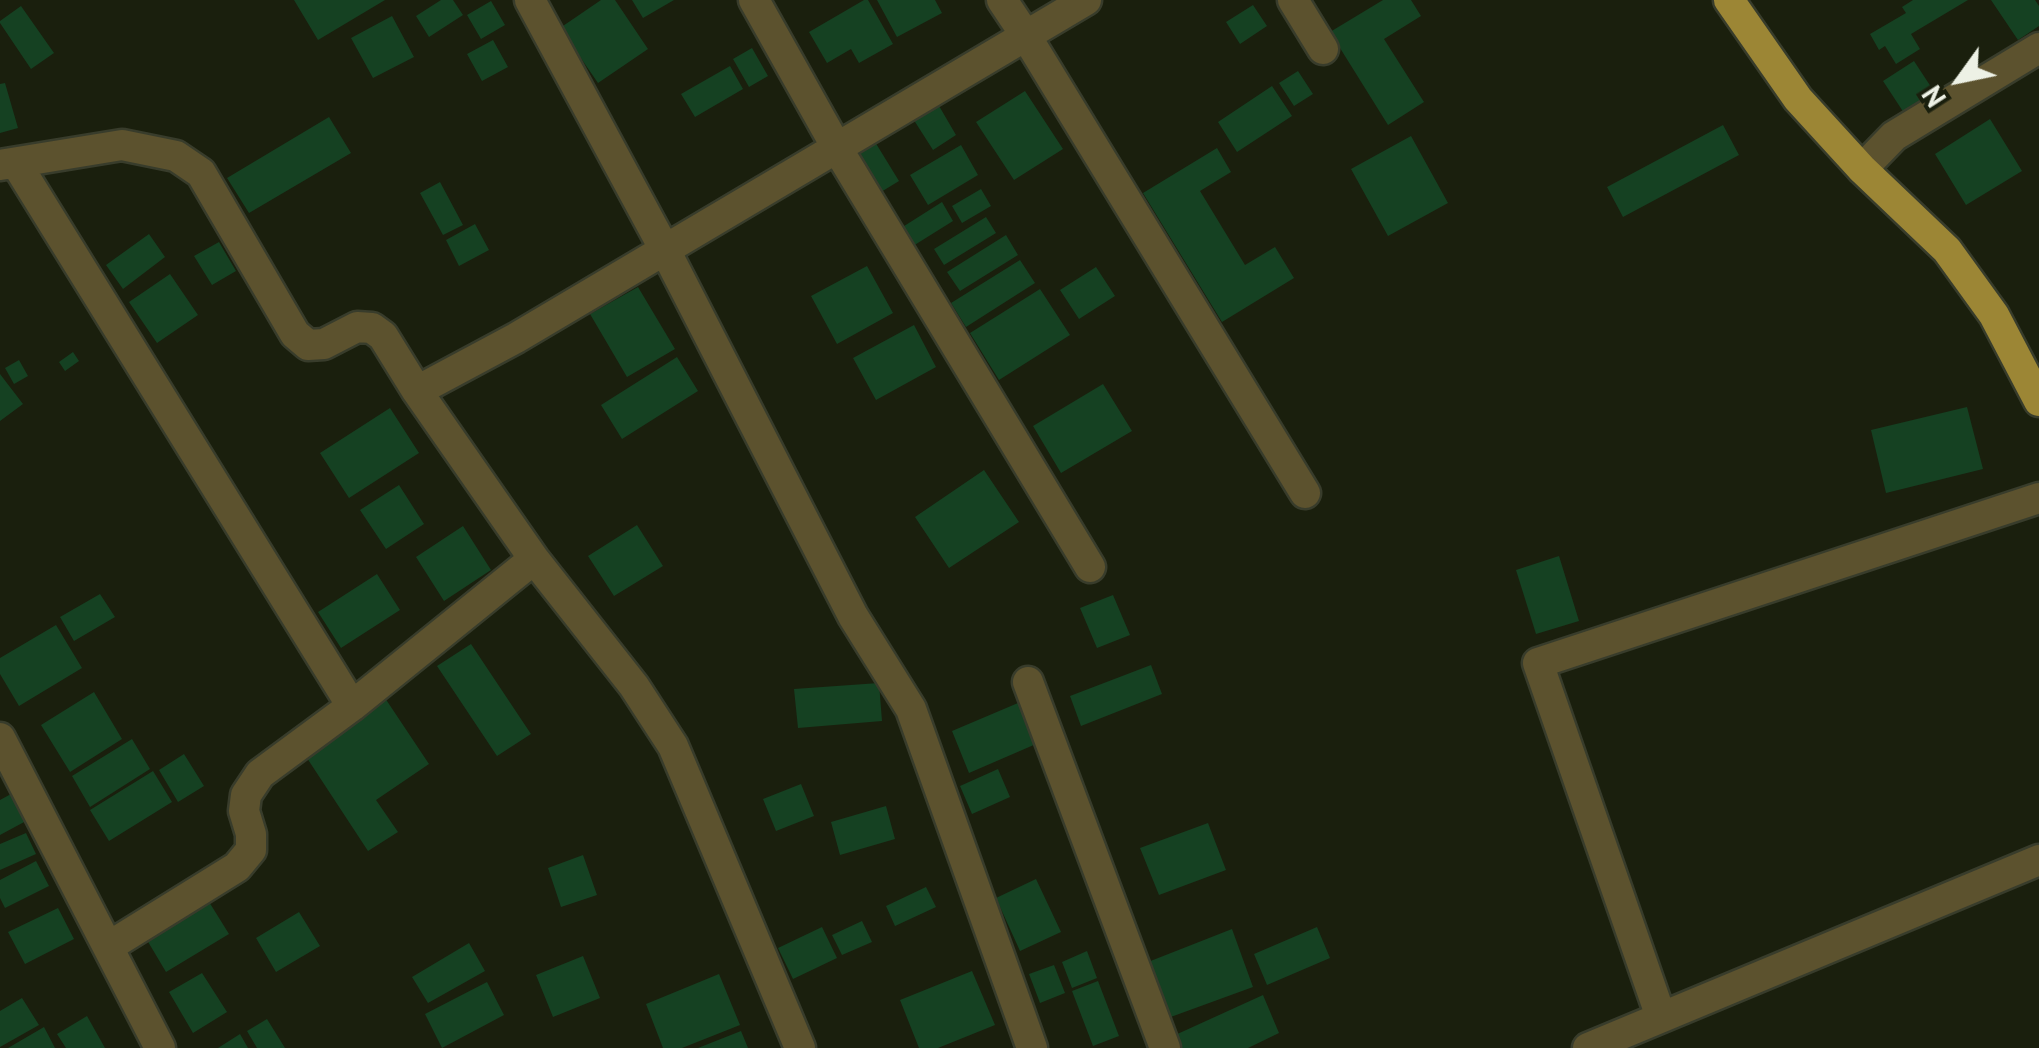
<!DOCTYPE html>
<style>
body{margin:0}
#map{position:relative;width:2039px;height:1048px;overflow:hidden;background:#1a1f0d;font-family:"PT Sans",sans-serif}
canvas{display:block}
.north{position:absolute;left:1909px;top:30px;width:100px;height:100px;-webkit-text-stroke:8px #1a1f0d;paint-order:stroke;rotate:237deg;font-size:28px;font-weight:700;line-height:40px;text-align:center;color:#edf1e5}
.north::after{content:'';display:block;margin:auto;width:35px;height:45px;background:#edf1e5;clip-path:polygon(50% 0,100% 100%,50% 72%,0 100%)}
</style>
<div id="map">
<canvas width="2039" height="1048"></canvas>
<div class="north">N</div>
</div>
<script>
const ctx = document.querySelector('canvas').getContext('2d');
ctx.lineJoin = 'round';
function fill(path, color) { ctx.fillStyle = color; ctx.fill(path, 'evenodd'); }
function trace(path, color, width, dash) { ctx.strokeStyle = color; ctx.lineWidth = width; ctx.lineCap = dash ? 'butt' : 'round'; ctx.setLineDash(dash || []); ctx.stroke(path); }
fill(new Path2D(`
 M294 0H385L318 40Z
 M441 0H453L463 15 429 37 416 16Z
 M601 0H615L648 49 598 83 560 28Z
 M632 0H674L643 18Z
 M864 0H868L893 44 859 63 851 49 827 63 809 32Z
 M877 0H935L942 13 897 37Z
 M1383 0H1411L1421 16 1384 39 1424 102 1388 125 1330 32Z
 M1913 0H1968L1911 34 1920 49 1896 64 1885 46 1879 50 1870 34 1906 13 1902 7Z
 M1991 0H2035L2039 6V26L2018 40Z
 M491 1 505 25 481 39 467 15Z
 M1253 5 1267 26 1240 44 1226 22Z
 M21 6 54 53 31 69 0 23V21Z
 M392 16 414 57 373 78 351 38Z
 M493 40 508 67 482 81 467 54Z
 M752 48 768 76 749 87 733 59Z
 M1914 61 1935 93 1904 113 1883 81Z
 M730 66 743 89 695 117 681 94Z
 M1298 71 1313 94 1294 106 1279 83Z
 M5 83 18 128 0 133V84Z
 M1272 86 1292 116 1237 152 1218 122Z
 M1025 91 1063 149 1014 180 976 122Z
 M935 99 956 135 933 150 910 114Z
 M329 117 351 153 249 213 227 178Z
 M1990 119 2022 171 1966 205 1935 154Z
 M1723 125 1739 155 1623 217 1607 187Z
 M1411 136 1448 203 1388 236 1351 169Z
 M872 137 899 181 881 192 853 149Z
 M961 145 978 175 928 205 910 175Z
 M1217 148 1231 172 1200 191 1245 265 1275 247 1294 278 1222 322 1143 193Z
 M440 182 463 225 443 235 420 193Z
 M981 189 991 206 962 223 952 206Z
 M942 202 953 221 913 246 901 228Z
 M986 217 996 233 944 265 934 249Z
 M475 224 489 250 459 266 446 240Z
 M149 234 165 257 123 289 106 265Z
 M1006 235 1018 255 960 291 947 272Z
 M219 242 236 271 212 285 194 256Z
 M1020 260 1035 283 966 327 951 303Z
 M867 266 893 313 837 344 811 296Z
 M1096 267 1115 296 1079 319 1060 290Z
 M170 274 198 315 157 343 129 302Z
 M638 287 675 349 627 377 590 314Z
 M1040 289 1070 335 999 380 970 333Z
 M914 325 936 367 876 400 853 358Z
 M73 352 79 361 65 371 59 362Z
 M677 357 698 391 622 439 601 405Z
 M19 360 28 376 14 384 5 368Z
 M0 374 23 404 0 421Z
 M1103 384 1132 431 1061 473 1033 426Z
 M1967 407 1983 469 1886 493 1871 430Z
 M390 408 419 453 349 498 320 453Z
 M984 470 1019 522 949 568 915 517Z
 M399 485 424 524 386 549 360 510Z
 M637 525 663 566 614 596 588 556Z
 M463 526 491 570 444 601 416 557Z
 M1559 556 1579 621 1536 634 1516 570Z
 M377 574 400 610 341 648 318 612Z
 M100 594 115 617 74 641 60 617Z
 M1113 595 1130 635 1097 648 1080 608Z
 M56 625 82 668 19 706 0 674V658Z
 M471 644 531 734 497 756 437 666Z
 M1151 665 1162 694 1081 726 1070 696Z
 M879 683 882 721 798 728 794 689Z
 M94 692 122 739 70 772 41 725Z
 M385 698 429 764 376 800 398 832 368 851 303 752Z
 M1018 703 1036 744 969 773 952 731Z
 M132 739 150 769 90 807 72 776Z
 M184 754 204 786 178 802 159 770Z
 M998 769 1010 797 972 814 960 786Z
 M153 771 172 802 109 841 90 810Z
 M801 784 814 816 776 831 763 799Z
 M11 794 26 821 0 835V800Z
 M886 806 895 839 840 855 831 822Z
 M1208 823 1226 870 1159 895 1140 848Z
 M26 833 36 854 0 870V844Z
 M583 855 597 895 561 907 548 868Z
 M36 861 49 886 5 908 0 898V880Z
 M1036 879 1061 932 1020 951 996 898Z
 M926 887 936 907 895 926 886 906Z
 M206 897 229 934 166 972 144 935Z
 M58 908 74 939 25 964 8 932Z
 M299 912 320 946 276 972 256 938Z
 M862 921 872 942 842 955 832 935Z
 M822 927 837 958 793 979 778 948Z
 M1317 927 1330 958 1267 985 1254 954Z
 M1232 929 1253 987 1168 1018 1148 962Z
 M469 943 485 971 428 1003 412 977Z
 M1087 951 1097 978 1072 988 1062 962Z
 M583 956 600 998 553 1017 536 975Z
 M1054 965 1065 993 1040 1003 1029 974Z
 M972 971 995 1025 938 1048H919L900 1000Z
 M202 973 227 1012 193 1033 169 992Z
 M719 974 740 1025 682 1048H663L646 1004Z
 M1098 981 1119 1036 1093 1046 1072 991Z
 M487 982 504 1015 442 1048 425 1014Z
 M1263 995 1279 1033 1248 1048H1177L1173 1036Z
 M22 998 39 1025 0 1047V1011Z
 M87 1016 105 1048H66L57 1034Z
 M267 1019 285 1048H257L247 1031Z
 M44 1027 55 1048H8Z
 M741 1031 748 1048H698Z
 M240 1034 248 1048H218Z`), '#154122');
const street = new Path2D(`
 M530 0 665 250 853 616 911 709 1032 1048
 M754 0 837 148 1090 567
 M1002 0 1026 36 1305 493
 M1293 0 1323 49
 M16 163 352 706
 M0 165 122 145 176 156 201 173 295 334 308 345 324 344 357 327 372 328 383 336 417 391 534 559 634 686 673 746 800 1048
 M1862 169 1894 136 2039 48
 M417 391 516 338 1086 0
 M1028 682 1165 1048
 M0 738 160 1048
 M108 947 237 867 251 850V834L244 811 246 795 260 774 352 706 534 559
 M1661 1017 1538 663 2039 498
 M1588 1048 2039 860`);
const primary = new Path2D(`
 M1729 0 1798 99 1862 169 1947 250 1994 315 2039 401`);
trace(street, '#383c2b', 35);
trace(primary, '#383c2b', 35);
trace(street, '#5c522e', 30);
trace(primary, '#9c8635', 30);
</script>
